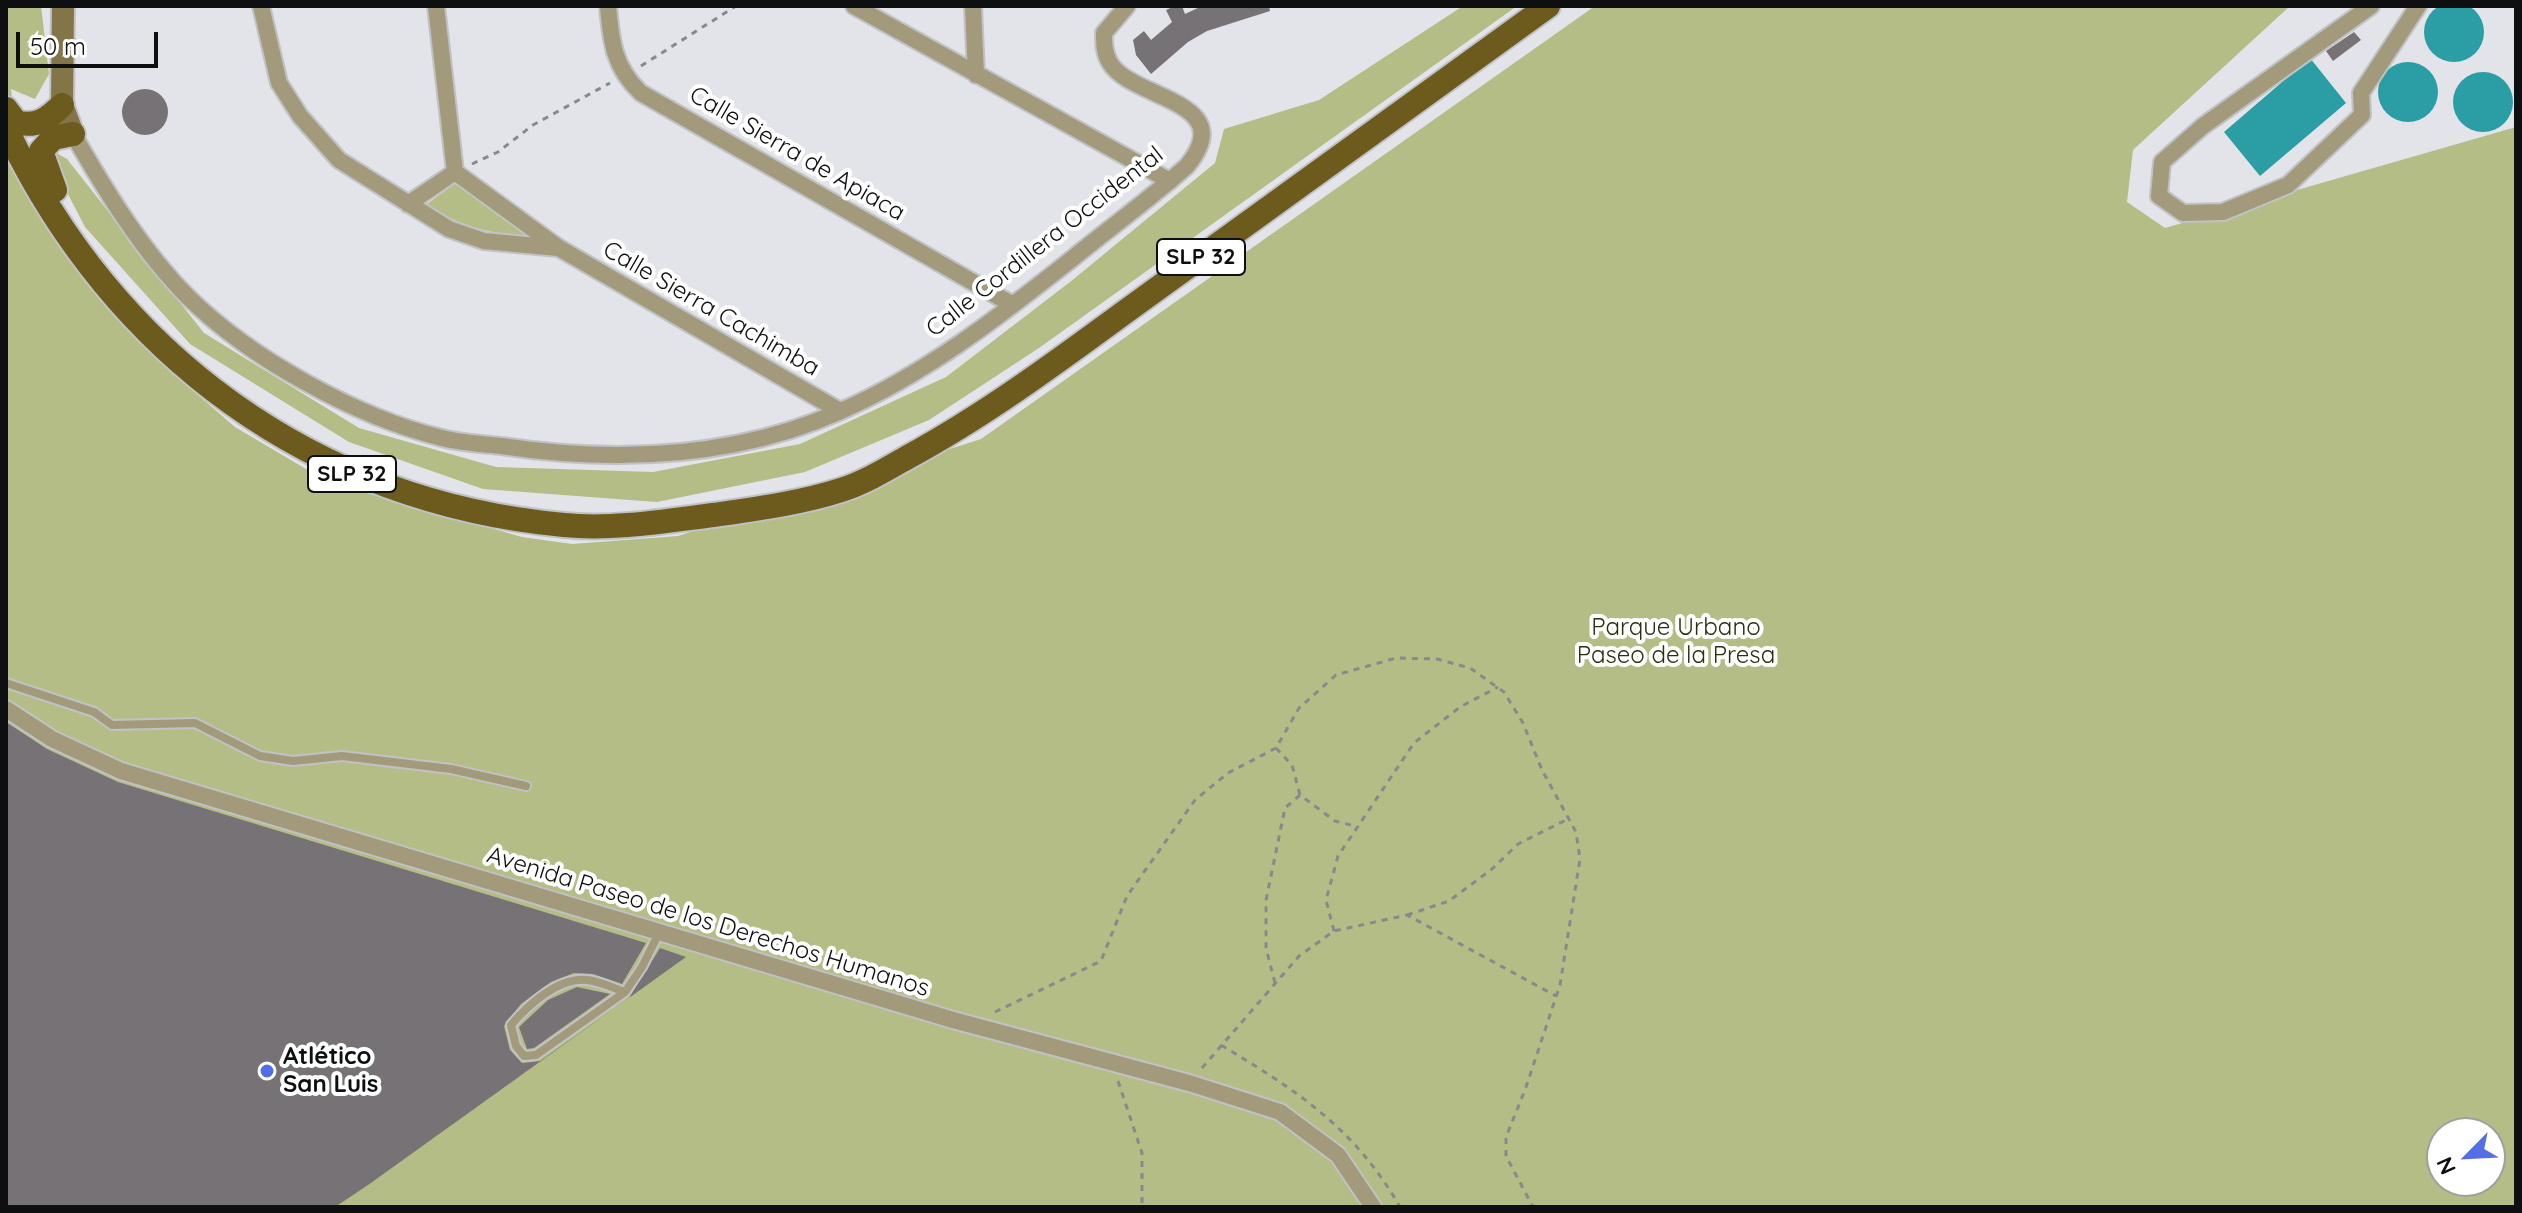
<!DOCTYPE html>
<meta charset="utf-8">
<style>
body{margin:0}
#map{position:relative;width:2522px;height:1213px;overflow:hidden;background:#e2e4e9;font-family:Quicksand,sans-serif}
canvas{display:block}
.frame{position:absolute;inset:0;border:8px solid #0e0f11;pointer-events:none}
.north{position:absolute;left:2426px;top:1117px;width:80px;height:80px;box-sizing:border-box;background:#fff;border:2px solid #9f9fa0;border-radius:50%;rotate:246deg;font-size:22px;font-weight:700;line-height:32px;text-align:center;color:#0e0f11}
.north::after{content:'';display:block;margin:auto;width:28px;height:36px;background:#536fe5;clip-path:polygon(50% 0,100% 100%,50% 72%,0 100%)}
.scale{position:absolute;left:16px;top:32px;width:142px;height:36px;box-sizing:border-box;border:4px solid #0e0f11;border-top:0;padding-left:10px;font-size:24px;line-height:28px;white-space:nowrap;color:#0e0f11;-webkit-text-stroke:6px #fff;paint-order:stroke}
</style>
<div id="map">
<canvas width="2522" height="1213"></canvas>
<div class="frame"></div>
<div class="north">N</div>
<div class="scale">50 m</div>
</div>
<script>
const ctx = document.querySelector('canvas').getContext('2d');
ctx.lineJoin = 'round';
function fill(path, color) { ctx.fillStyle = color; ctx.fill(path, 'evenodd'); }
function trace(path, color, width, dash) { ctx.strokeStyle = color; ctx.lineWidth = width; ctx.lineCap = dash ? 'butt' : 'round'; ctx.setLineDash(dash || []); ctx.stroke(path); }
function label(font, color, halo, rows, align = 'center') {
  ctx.font = font + ' Quicksand,sans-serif'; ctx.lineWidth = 8; ctx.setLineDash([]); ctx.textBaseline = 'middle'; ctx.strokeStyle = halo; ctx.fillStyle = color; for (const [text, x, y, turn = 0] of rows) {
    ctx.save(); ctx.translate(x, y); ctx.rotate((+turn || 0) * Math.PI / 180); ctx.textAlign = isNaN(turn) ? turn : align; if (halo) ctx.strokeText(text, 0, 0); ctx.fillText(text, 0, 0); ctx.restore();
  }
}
fill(new Path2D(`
 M6 6H41L49 74 35 99 11 89 21 183 72 257 102 292 184 383 235 427 328 482 522 537 572 544 678 536 981 439 1595 6H2290L2133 150 2127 202 2165 228 2516 127V1207H6ZM2442 1133H2490V1181H2442Z
 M1463 6H1517L1039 348 929 420 805 472 657 502 483 489 349 442 190 344 85 227 54 167 51 150 67 159 204 333 359 428 496 467 653 472 800 444 946 377 1070 282 1215 163 1224 129 1319 100Z
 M457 182 533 237C493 234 459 228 427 204Z`), '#b4bd86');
fill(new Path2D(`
 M2424 32a30 30 0 1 1 60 0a30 30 0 1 1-60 0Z
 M2310 58 2346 103 2260 176 2224 132Z
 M2378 92a30 30 0 1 1 60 0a30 30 0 1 1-60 0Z
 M2453 102a30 30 0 1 1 60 0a30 30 0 1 1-60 0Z`), '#2b9da4');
fill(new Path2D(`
 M1175 6H1182L1185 14 1202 6H1269L1270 11 1207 31 1188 42 1151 74 1136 55 1133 40 1144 31 1151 40 1172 22 1166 10Z
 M2354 32 2361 40 2333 61 2326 51Z
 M122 112a23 23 0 1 1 46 0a23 23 0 1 1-46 0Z
 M6 722 47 749 118 782 646 943 622 984 593 974 574 973 551 982 521 1004 504 1026 510 1050 522 1063 540 1061 629 998 660 948 686 957 368 1185 335 1207H6Z
 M577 987 610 994 534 1048 527 1049 519 1027 548 1000Z`), '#767275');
const lane = new Path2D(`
 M6 683 94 712 112 725 195 723 260 756 293 761 342 756 451 769 526 786
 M625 992C613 988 599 981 587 980 558 977 528 1005 511 1025L516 1046 524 1056 536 1055 625 992 642 967 659 933`);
const street = new Path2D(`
 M261 6 279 83 300 116 339 160 449 229 484 241 558 248
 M436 6 455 172
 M608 6C611 42 614 68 641 93L1013 305
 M854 6 1170 181
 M973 6 976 75
 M2371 6 2203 126 2162 162 2159 196 2183 213 2223 212 2288 185 2362 115 2361 93 2418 6
 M73 134C105 190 142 251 188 297 251 359 356 417 442 438 461 443 482 444 501 446 616 463 733 459 841 411 927 373 1000 316 1073 258 1111 227 1151 198 1187 166 1241 100 1132 100 1110 63 1104 53 1104 43 1104 33L1127 6
 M455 172 559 248 840 411
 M408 204 455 172
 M6 709 52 739 121 771 953 1020 1189 1083 1280 1112 1338 1155 1373 1207`);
const secondary = new Path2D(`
 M63 6 62 105 73 134`);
const primary = new Path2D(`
 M6 109 16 122C36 128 48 119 62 105
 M6 128C113 355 314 502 564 525 612 530 665 521 713 515 755 509 801 503 841 490 864 483 887 469 908 457 985 415 1054 364 1125 312 1266 210 1407 108 1548 6
 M55 190 41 151 53 138 73 134`);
trace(lane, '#c0c2c6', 12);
trace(street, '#c0c2c6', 20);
trace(secondary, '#c0c2c6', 26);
trace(primary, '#c0c2c6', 28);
trace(new Path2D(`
 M641 66 736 6
 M472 164 498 152 533 125 610 83
 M1276 748 1292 765 1300 795
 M1407 915 1449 901 1492 869 1518 844 1568 819
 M1334 931 1326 900 1338 856 1414 743 1460 707 1498 687
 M1275 983 1266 948V900L1285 808 1300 795 1335 821 1358 827
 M995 1012 1101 961 1127 896 1195 800 1228 773 1276 748 1299 708 1336 675 1396 658 1437 659 1470 668 1504 692 1523 723 1542 770 1576 832 1580 859 1560 985 1525 1090 1506 1137V1156L1533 1207
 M1221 1045C1297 1091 1354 1127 1400 1207
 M1202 1068 1299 956 1334 931 1407 915 1556 996
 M1118 1081 1142 1153V1207`), '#88898d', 3, [6, 6]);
trace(lane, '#a39a7b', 8);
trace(street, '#a39a7b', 16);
trace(secondary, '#837547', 22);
trace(primary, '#6c5b1c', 24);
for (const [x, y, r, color] of [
 [267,1071,8,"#536fe5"]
]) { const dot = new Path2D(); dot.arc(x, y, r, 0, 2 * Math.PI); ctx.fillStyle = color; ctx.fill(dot); trace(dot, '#fff', 3); }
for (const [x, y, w] of [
 [1201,257,88],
 [352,474,88]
]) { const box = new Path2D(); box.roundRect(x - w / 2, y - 18, w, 36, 6); ctx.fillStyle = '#fff'; ctx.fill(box); trace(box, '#0e0f11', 2); }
label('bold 22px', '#0e0f11', null, [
 ["SLP 32",1201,257],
 ["SLP 32",352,474]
]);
label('24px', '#0e0f11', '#fff', [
 ["Calle Sierra de Apiaca",797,154,30],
 ["Calle Cordillera Occidental",1045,242,-38],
 ["Calle Sierra Cachimba",711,309,30],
 ["Avenida Paseo de los Derechos Humanos",708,922,17]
]);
label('24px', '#2b2f0f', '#fff', [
 ["Parque Urbano",1676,628],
 ["Paseo de la Presa",1676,656]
]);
label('bold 24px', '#0e0f11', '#fff', [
 ["Atlético",283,1057],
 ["San Luis",283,1085]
], 'left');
</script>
